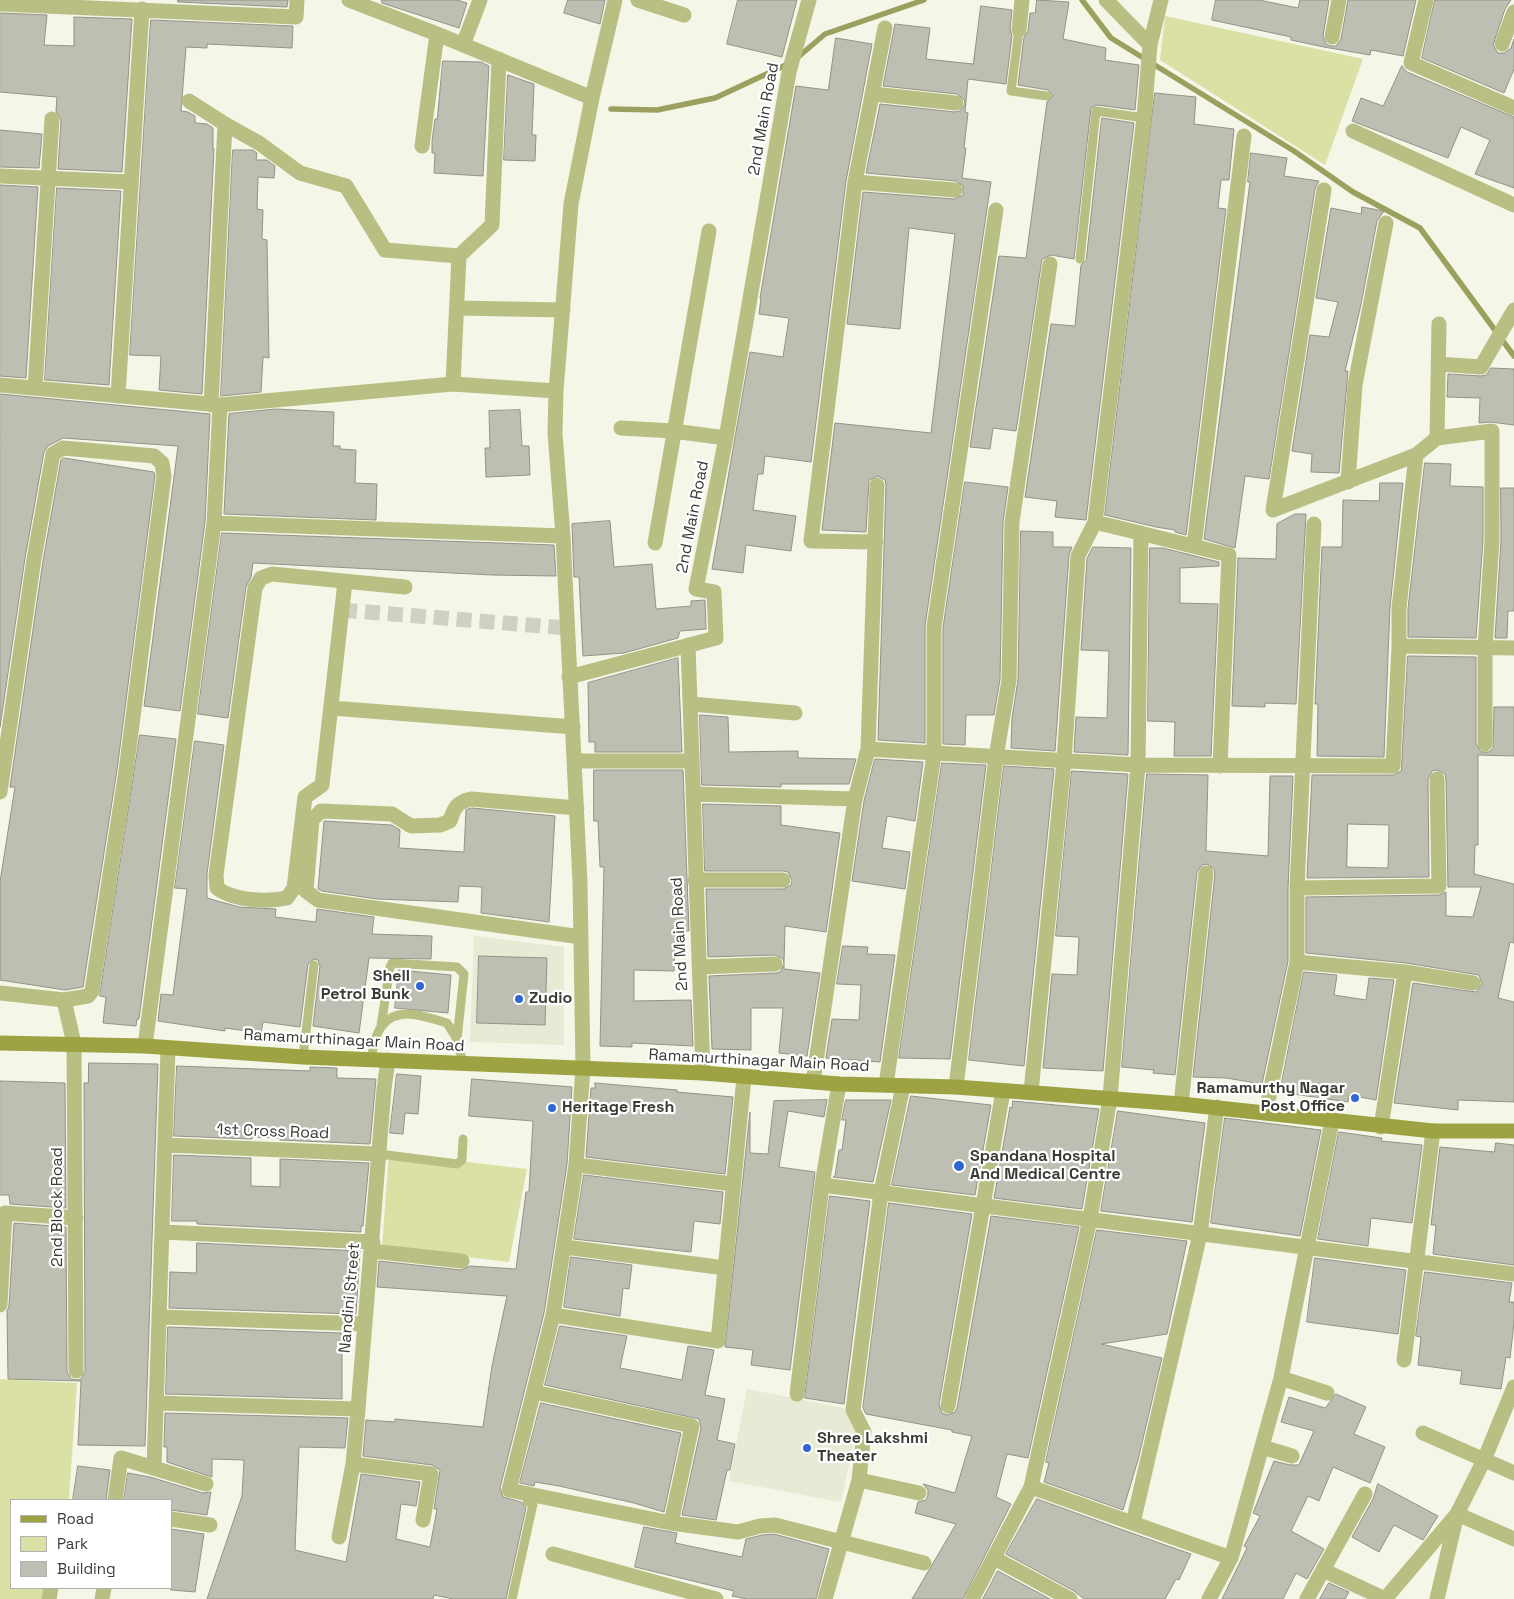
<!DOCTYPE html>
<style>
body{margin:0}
#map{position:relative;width:1514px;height:1599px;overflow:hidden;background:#f4f6e8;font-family:"Space Grotesk",sans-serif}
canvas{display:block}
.legend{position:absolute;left:10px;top:1499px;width:162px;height:90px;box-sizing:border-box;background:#fff;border:1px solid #b0b1ae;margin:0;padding:6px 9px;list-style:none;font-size:15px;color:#3a3b35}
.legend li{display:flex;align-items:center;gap:10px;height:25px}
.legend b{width:25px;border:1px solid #b0b1ae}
</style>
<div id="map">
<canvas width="1514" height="1599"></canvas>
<ul class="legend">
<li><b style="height:6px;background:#9da343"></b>Road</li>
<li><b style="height:14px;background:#dbe1a4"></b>Park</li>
<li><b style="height:14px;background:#bdbfb2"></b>Building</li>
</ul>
</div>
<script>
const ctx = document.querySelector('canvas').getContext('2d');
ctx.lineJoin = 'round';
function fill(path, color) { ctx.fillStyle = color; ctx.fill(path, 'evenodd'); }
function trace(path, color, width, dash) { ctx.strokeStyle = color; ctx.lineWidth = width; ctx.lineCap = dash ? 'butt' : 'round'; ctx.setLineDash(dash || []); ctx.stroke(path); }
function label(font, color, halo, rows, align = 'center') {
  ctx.font = font + ' "Space Grotesk",sans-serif'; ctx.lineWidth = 4.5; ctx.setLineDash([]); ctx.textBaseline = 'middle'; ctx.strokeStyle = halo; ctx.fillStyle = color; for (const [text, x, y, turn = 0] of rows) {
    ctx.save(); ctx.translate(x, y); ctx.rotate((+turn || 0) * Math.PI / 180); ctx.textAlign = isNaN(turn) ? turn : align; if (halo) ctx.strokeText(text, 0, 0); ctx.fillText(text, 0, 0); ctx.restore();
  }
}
fill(new Path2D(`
 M474 936 564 947V1045L470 1042Z
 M747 1389 844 1408 857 1427 841 1502 729 1481Z`), '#e8ead6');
fill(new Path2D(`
 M1165 16 1363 59 1325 165 1160 60Z
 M389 1153 527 1169 509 1262 382 1247Z
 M0 1379 77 1383 69 1500H11V1588H54L52 1599H0Z`), '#dbe1a4');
trace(new Path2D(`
 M1082 0 1111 38 1294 151 1353 192 1420 228 1514 356
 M797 58 825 34 924 0
 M611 109 657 110 715 98 790 63`), '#9ba05e', 5.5);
const building = new Path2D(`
 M178 0H288L287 7 178 2Z
 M382 0H457L467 3 459 28 391 6 382 3Z
 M568 0H605L600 24 564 13Z
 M738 0H797L782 57 727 44Z
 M1037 0 1069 2 1063 39 1106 48 1105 60 1139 65 1135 110 1097 105 1091 108 1074 259 1051 255 1042 259 1016 431 993 428 990 449 970 447 999 256 1026 258 1047 102 1053 96 1048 90 1018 85 1024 37 1028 31 1030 13H1035Z
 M1216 0H1259L1298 8 1300 0H1329L1323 36 1326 44 1331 46H1336L1341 39 1348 0H1416L1403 56 1371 50 1370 55 1324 47 1291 40V37L1212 20Z
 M1435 0H1511L1505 9 1493 45 1498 53H1504L1511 48 1514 39V69L1504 93 1422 58Z
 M981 6 1012 10 1010 29 1012 36 1006 84 968 79 965 112 968 113 964 148H966L962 178 991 182 925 626V743L878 740 886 485 885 480 878 476 869 480 866 532 822 530 835 423 931 433 955 234 909 228 900 329 847 324 863 192 954 199 963 195V186L956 181 866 173 880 104 955 112 960 111 965 104 964 99 957 94 883 86 895 24 930 28 926 59 973 64Z
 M0 13 47 15 44 45 74 46V17L132 19 122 172 58 169 61 120 56 111 57 97 0 92Z
 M151 20 293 26 292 48 207 44V48L186 47 181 111 188 112 195 116V123L207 124 213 128V149H214L202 394 159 390 161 356 130 355Z
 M836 38 872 44 846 181 811 462 765 456 763 474H758L753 510 796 516 791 551 746 545 743 573 712 569 750 352 783 357 789 318 759 314 761 299 760 298 796 86 828 90Z
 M443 61 481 62 489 66 483 176 434 173 435 153H432V141L435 119H437Z
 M1402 66 1407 72 1514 117V188L1475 174 1490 140 1461 127 1448 158 1352 121 1361 98 1383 106Z
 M508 75 534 84 532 135H536L535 161 504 160Z
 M1155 93 1196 97 1194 124 1234 129 1229 180H1221L1218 208 1226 209 1186 535 1175 532V530L1156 527 1105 515Z
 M1102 118 1134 123 1086 520 1055 517 1057 501 1025 497 1051 324 1075 326 1081 265 1086 260Z
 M0 130 42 134 39 168 0 167Z
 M233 150H253L257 153 256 160H267L275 166 274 178 258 177 257 209 263 210 262 239 267 240 269 358 263 357 261 392 221 396Z
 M1251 153 1287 158 1284 176 1319 181 1315 189 1269 479 1245 476 1235 548 1204 539 1250 182H1248Z
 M0 185 38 187 26 378 0 376Z
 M57 188 121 191 109 385 45 380Z
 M1362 207 1384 211 1377 221 1360 309 1345 371H1348L1339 473 1311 472 1312 454 1292 451 1310 335 1329 337 1338 302 1316 298 1331 208 1361 214Z
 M1491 368 1514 369V425L1491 422 1479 423 1480 398 1447 397 1448 374 1481 376 1486 375Z
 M0 394 210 414 205 522 180 711 144 706 178 446 63 438 48 446 44 452 25 558 0 727Z
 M276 409 334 412 333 446H340V449L356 450 355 483 377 484 376 520 224 514 229 414Z
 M520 410 522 446H529L530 475 486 477 485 448H490L489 411Z
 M64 458 154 472 155 476 117 770 83 987 65 990 0 980V882L15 787H10L43 561 61 460Z
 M1425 463 1451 464 1450 486 1483 487V540L1476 638 1408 637V609Z
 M965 482 1008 487 1003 522 1000 679 994 715H966L965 745 943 744V628Z
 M1380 483H1403L1390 607 1384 757 1317 756 1318 704H1315L1322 547H1342L1343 500 1379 501Z
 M1501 488H1514V611H1508L1507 638H1495L1501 541Z
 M1295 514H1306L1296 704 1265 703V707L1232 706 1238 558 1276 559 1277 524Z
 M610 521 614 567 652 564 656 609 691 606V601L705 600 706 629 680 631 678 638 624 653 583 656 579 577H574L572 524Z
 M1021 531 1053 532V547H1072L1069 555 1055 751 1011 748 1012 718 1018 680Z
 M222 533 554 545 556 576 492 575 253 563 251 577 246 587 228 718 198 714Z
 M1093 547 1131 548 1128 755 1074 752 1076 717 1107 718 1109 651 1081 650 1087 559Z
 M1150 548H1163L1219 562V566L1180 568V603L1218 604 1211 756H1174L1175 722 1148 721Z
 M1408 656 1476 657V744L1481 752H1489L1493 748 1494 707H1514V756L1478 755V845H1475L1474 874 1514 884V943L1510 942 1498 998 1514 1002V1102L1458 1100V1110L1394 1103 1413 983 1476 992 1482 984 1479 975 1406 963 1306 953V897L1439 895 1446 892V916L1473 917 1481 887H1448L1446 779 1445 774 1437 770 1432 771 1428 779 1429 877 1307 878 1312 775H1393L1401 771ZM1348 824 1389 825 1388 868 1347 867Z
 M678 658 682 752H595V742H589L588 683Z
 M700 715 728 717 729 752 798 751V758L856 759 849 784H781V787L702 785Z
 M140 735 176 739 139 1019H137L136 1026 103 1023 106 997 100 996Z
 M195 741 224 745 207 874V898L239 907 276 909 275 917 316 922 317 909 374 917 372 934 432 936 431 959 369 958 359 1033 313 1026 320 966 318 960 314 959 308 964 300 1027 263 1022 261 1033 225 1028V1031L158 1021 161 994 173 995 187 889 175 888Z
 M875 759 923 762 915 821 887 816 882 848 910 852 905 889 852 881 864 801Z
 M942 763 986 765 950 1059 899 1058Z
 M1004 766 1054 769 1024 1066 969 1060Z
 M594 770H683L689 931H675L674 971 634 970V1001L691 1000 693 1046 632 1043V1047L600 1046 604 867H600L598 821H594Z
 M1072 771 1128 774 1103 1071 1043 1068 1052 974 1077 975 1079 937 1056 936Z
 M1147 774 1208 775 1206 851 1268 856 1270 776H1293L1288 888V961L1262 1084 1226 1078 1193 1077 1215 874 1214 869 1207 864 1202 865 1197 872 1175 1075 1153 1073 1154 1070 1122 1067Z
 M703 804 781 806V825L840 833 826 932 785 926 784 963 783 959 775 955 708 957 706 889H783L791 885 792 880 788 872 783 871H705Z
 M472 808 555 816 549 922 481 913 482 887 459 886 458 902 377 899 322 891 318 889 324 821 392 825 400 830 399 848 464 852 466 810Z
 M843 946 868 947 867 954 895 955 880 1062 826 1058 832 1019 859 1020 861 985 837 984Z
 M479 956 547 958 545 1025 477 1023Z
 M784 964V969L820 973 807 1056 779 1053 783 1008H751V1050L712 1049 709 976 776 973 780 972Z
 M399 970 451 975 448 1013 395 1008Z
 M1304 972 1337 975 1334 995 1366 1000 1369 978 1394 980 1376 1100 1349 1095 1348 1102 1280 1092Z
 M89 1063 158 1064 145 1446 78 1445 81 1381 8 1379 7 1311 9 1306 14 1223 66 1227 67 1372 71 1379 77 1380 81 1379 85 1371 84 1083H88Z
 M177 1066 310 1071V1067L337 1068V1078L376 1079 370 1144 280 1140V1138L252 1137V1139L174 1136Z
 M397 1074 421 1076 418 1114 405 1113 403 1134 390 1133Z
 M472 1079 572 1087 567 1164 544 1313 500 1488 503 1497 521 1502 526 1508 506 1599H453L434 1595 433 1599H207L242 1496 244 1460 212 1459V1477L167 1462V1447H164L165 1413 348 1418 345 1448 299 1447 295 1550 346 1562 361 1474 420 1482 416 1506 401 1504 396 1539 430 1547 437 1509H434L440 1470 432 1465 363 1456 366 1420 395 1422V1419L483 1427 492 1366 507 1296 377 1287 379 1261 461 1270 470 1266 516 1269 526 1192H529L533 1121 469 1116Z
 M0 1081 65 1083 66 1208 10 1204 9 1195H0Z
 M595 1083 677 1090V1092L733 1097 725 1174 586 1157 591 1088H595Z
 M911 1096 991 1105 975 1195 892 1185Z
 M827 1100 824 1117 788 1111 779 1167 815 1172 790 1370 751 1365 753 1350 725 1347 750 1112V1153L768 1154 774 1101Z
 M846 1100H891L873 1182 833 1177 835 1176 839 1150H842L846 1120H842Z
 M1013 1101 1099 1109 1082 1209 994 1198 1010 1107 1012 1108Z
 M1118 1111 1205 1123 1192 1222 1101 1211Z
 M1225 1118 1321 1130 1300 1236 1211 1223Z
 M1339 1132 1382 1138 1381 1141 1422 1145 1412 1223 1371 1218 1368 1246 1318 1239Z
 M1496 1143 1514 1145V1265L1433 1254 1436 1225H1431L1440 1147 1494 1152Z
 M174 1155 251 1158V1186L280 1187V1159L369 1163 363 1226H361V1232L197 1224V1221H172Z
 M584 1175 723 1192 720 1224 694 1221 691 1252 574 1239Z
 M830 1196 870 1201 844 1404 805 1398Z
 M889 1203 972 1214 939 1404 942 1413 947 1415 955 1412 957 1408 991 1216 1079 1227 1028 1458 1007 1454 996 1497 1011 1504 963 1599H912L956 1524 915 1513 918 1502 926 1500 928 1495V1490L923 1484 955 1493 972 1436 952 1432V1430L866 1414 863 1408Z
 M1097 1230 1187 1241 1167 1334 1101 1344 1162 1358 1138 1460 1123 1510 1044 1482 1049 1463 1046 1462Z
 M197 1243 360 1251 356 1314 169 1308 170 1272 196 1273Z
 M571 1257 632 1265 629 1289 623 1288 620 1316 564 1307Z
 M1315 1258 1406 1270 1398 1334 1307 1322Z
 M1425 1272 1512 1283 1509 1302H1514V1323L1510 1358 1506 1357 1501 1389 1460 1384 1462 1371 1418 1365 1421 1337 1416 1336Z
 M560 1326 627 1336 620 1368 682 1380 688 1346 714 1350 705 1395 725 1399 717 1440 735 1444 730 1470H727L716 1520 682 1515 701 1428 699 1419 545 1385Z
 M168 1327 342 1333V1399L166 1394Z
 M1336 1394 1366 1407 1354 1434 1385 1447 1370 1483 1333 1467 1319 1501 1308 1496 1291 1531 1324 1549 1307 1579 1296 1573 1283 1599H1222L1247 1548 1244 1546 1260 1516 1253 1513 1274 1461 1290 1465H1299L1314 1431 1281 1422 1289 1397 1325 1408Z
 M541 1403 681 1433 664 1512 634 1503 559 1486 535 1482 534 1486 520 1483Z
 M78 1466 110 1470 106 1500H73Z
 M128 1473 150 1477 203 1493 211 1492 207 1515 171 1510V1500H124Z
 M1378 1484 1438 1516 1423 1540 1394 1525 1379 1552 1352 1537 1373 1499Z
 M1037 1499 1165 1545 1191 1554 1179 1580 1176 1579 1165 1599H1084L1074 1591 1006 1554Z
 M644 1527 677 1533 675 1543 742 1557 746 1539 762 1535 774 1534 829 1549 816 1599H747L732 1596 734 1591 635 1567Z
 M171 1529 204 1534 195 1592 171 1590Z
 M998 1571 1050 1599H983Z
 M1329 1583 1349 1592 1345 1599H1320Z`);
fill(building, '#bdbfb2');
trace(building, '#929386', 1);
trace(new Path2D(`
 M342 610 567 628`), '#cfd1c4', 15, [15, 8]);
trace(new Path2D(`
 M1019 30 1011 91 1047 96
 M1080 259 1096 111 1144 118
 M381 1026 390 967 392 963 457 967 464 974 457 1039
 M303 1057 314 965
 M371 1059C373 1049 375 1034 382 1026 397 1005 427 1017 447 1023L457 1039 463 1063
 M379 1154 457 1164 462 1160 463 1139
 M512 1599 533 1504 527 1502 529 1496`), '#b9bf83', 9);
trace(new Path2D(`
 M349 0 437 34 592 98
 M638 0 684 15
 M1106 0 1150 45
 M1426 0 1411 63 1514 108
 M0 4 296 17 297 0
 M1019 30 1022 0
 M1332 37 1339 0
 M1502 44 1514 12
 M463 45 480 0
 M873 94 956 103
 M189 101 225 124
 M1353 131 1514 205
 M422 146 437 34
 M0 176 131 182
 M855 182 955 190
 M1324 190 1273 510 1416 455 1437 438 1492 431V540L1485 648V744
 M459 256 492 225 499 59
 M457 308 563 310
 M1438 364 1481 367 1514 310
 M0 385 220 405 453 384
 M35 388 52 119
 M118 396 142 9
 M211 405 225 124 259 143 300 173 346 186 385 250 459 256 453 384 556 391
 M621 428 673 431 726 438
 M1437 438 1439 324
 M1348 482 1355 385 1386 223
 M1095 522 1229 555 1220 766
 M214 523 563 536
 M876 542 811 541 855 182 885 28
 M655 543 709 231
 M1194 546 1244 136
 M345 582 322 785 305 797 294 888 287 898C267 902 233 901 217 888L216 875 255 588 261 578 272 574 405 587
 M688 645 703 1073
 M1399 646V608L1416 455
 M569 677 716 638 714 592 696 589 726 438 789 72 809 0
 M691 704 795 713
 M332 708 573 727
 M868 749 1138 765 1393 766 1399 646 1514 648
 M575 761H692
 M0 792 34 559 53 454 63 448 154 456 162 463 164 476 126 771 92 991 88 996 64 1000 0 993
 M693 794 855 799
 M577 808 471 799C457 802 454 808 450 821L440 825 411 826 392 814 321 811 312 820 306 891 318 900 581 937
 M695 880H783
 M1297 888 1439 886 1437 779
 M1297 962 1405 972 1473 983
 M700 967 775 964
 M64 1000 74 1044 76 1371
 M145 1046 214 523 220 405
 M813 1082 855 799 868 749 877 485
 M886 1085 934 754V627L996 210
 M956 1087 996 757 1009 680 1012 522 1050 264
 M1031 1092 1064 761 1078 556 1095 522 1144 118 1150 45 1161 0
 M1181 1104 1206 873
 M1266 1111 1297 962V888L1314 524
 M1381 1127 1405 972
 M165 1145 379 1154
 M576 1165 583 1068 580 882 563 536 555 433 556 391 571 204 592 98 615 0
 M733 1184 576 1165 553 1315 509 1490 671 1523 738 1532 760 1526 775 1525 924 1563
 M822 1185 1514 1274
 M163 1232 373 1242
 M565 1247 725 1268
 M372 1251 462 1261
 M0 1305 5 1213 76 1218
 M553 1315 718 1341 744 1078
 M160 1317 365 1324
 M1404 1360 1433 1131
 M1281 1378 1327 1393
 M534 1392 692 1426 671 1523
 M797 1394 822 1185 839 1084
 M157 1403 358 1409
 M948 1406 1003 1091
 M1423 1433 1514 1473
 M1262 1447 1292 1456
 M353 1464 431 1474 423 1520
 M154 1468 168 1049
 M859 1480 919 1493
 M1031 1487 1231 1558
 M115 1500 121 1458 206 1484
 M171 1519 210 1525
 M1133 1523 1200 1234 1217 1107
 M339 1537 353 1464 358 1409 384 1089 388 1060
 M553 1554 716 1599
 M994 1558 1070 1599
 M1323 1570 1385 1599
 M49 1599 51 1588
 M102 1599 104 1588
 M825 1599 859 1480 864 1432 853 1410 881 1192 903 1086
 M972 1599 1031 1487 1090 1219 1110 1098 1138 765 1141 533
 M1209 1599 1231 1558 1281 1378 1332 1121
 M1307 1599 1365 1494
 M1385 1599 1457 1514 1484 1460 1514 1387
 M1437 1599 1457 1514 1514 1539`), '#b9bf83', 15);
trace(new Path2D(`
 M0 1043 145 1046 303 1057 703 1073 839 1084 956 1087 1181 1104 1433 1131H1514`), '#9da343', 15);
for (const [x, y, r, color] of [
 [420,986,5,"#3066d4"],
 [519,999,5,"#3066d4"],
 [1355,1098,5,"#3066d4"],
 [552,1108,5,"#3066d4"],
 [959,1166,6,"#3066d4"],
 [807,1448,5,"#3066d4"]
]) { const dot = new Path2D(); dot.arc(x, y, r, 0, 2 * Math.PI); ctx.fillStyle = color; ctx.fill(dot); trace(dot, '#fff', 2); }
label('16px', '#3a3b35', '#fff', [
 ["2nd Main Road",764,119,-80],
 ["2nd Main Road",693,517,-79],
 ["2nd Main Road",680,934,-93],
 ["Ramamurthinagar Main Road",354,1041,3],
 ["Ramamurthinagar Main Road",759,1061,3],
 ["1st Cross Road",273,1132,2],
 ["2nd Block Road",58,1207,-90],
 ["Nandini Street",350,1298,-85]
]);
label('bold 16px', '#3a3b35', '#fff', [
 ["Shell",410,977,"right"],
 ["Petrol Bunk",410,995,"right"],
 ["Zudio",529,999],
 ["Ramamurthy Nagar",1345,1089,"right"],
 ["Post Office",1345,1107,"right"],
 ["Heritage Fresh",562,1108],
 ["Spandana Hospital",970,1157],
 ["And Medical Centre",970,1175],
 ["Shree Lakshmi",817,1439],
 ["Theater",817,1457]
], 'left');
</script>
